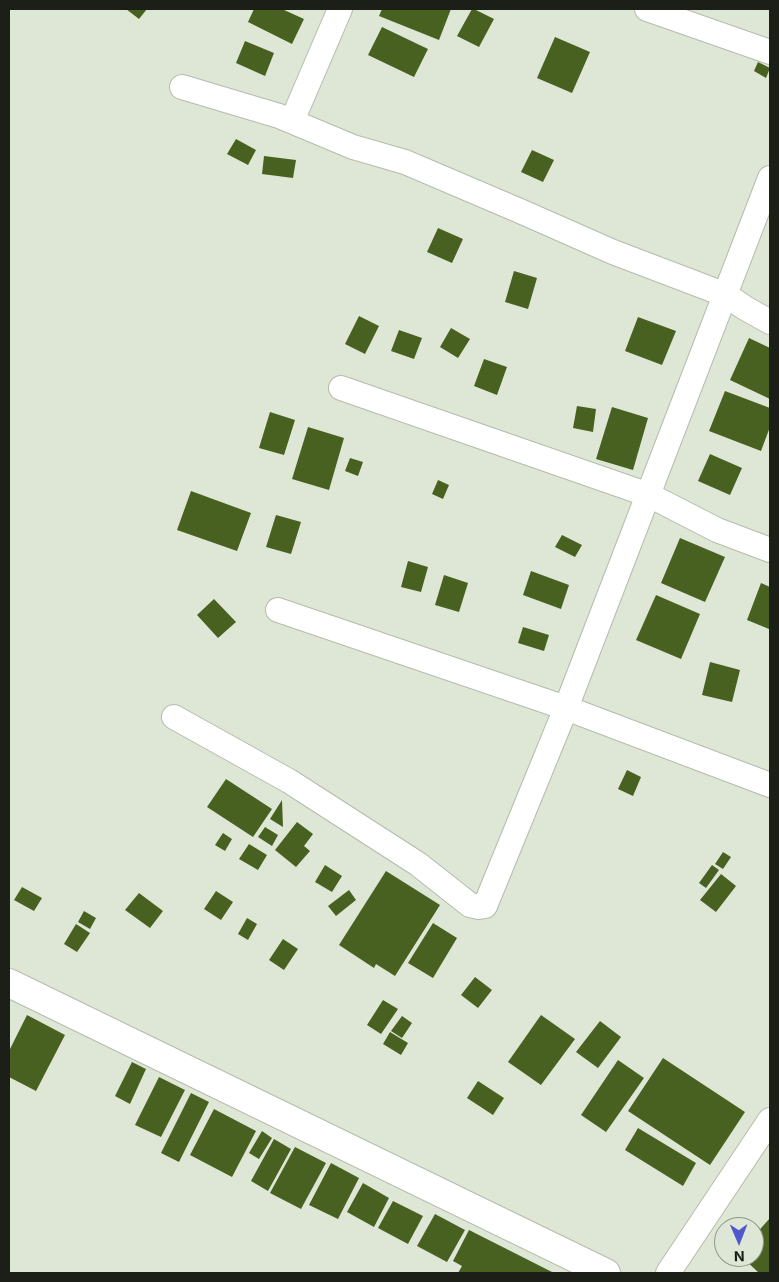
<!DOCTYPE html>
<style>
body{margin:0}
#map{position:relative;width:779px;height:1282px;overflow:hidden;background:#dee7d5;font-family:Inter,sans-serif}
canvas{display:block}
.frame{position:absolute;inset:0;border:10px solid #1c1f18;pointer-events:none}
.north{position:absolute;left:714px;top:1217px;width:50px;height:50px;box-sizing:border-box;background:#dee7d5;border:1px solid #909789;border-radius:50%;rotate:179deg;font-size:14px;font-weight:700;line-height:20px;text-align:center;color:#1c1f18}
.north::after{content:'';display:block;margin:auto;width:18px;height:22px;background:#5158ce;clip-path:polygon(50% 0,100% 100%,50% 72%,0 100%)}
</style>
<div id="map">
<canvas width="779" height="1282"></canvas>
<div class="frame"></div>
<div class="north">N</div>
</div>
<script>
const ctx = document.querySelector('canvas').getContext('2d');
ctx.lineJoin = 'round';
function fill(path, color) { ctx.fillStyle = color; ctx.fill(path, 'evenodd'); }
function trace(path, color, width, dash) { ctx.strokeStyle = color; ctx.lineWidth = width; ctx.lineCap = dash ? 'butt' : 'round'; ctx.setLineDash(dash || []); ctx.stroke(path); }
fill(new Path2D(`
 M126 9H147L139 19Z
 M254 9H282L304 19 292 44 248 22Z
 M382 9H451L439 40 379 16Z
 M472 9H474L494 19 479 47 457 36Z
 M382 27 428 49 414 77 368 55Z
 M555 37 590 52 572 93 537 78Z
 M245 41 274 53 265 76 236 63Z
 M758 62 770 68 766 78 754 71Z
 M236 139 256 150 248 165 227 154Z
 M532 150 554 160 543 182 521 172Z
 M264 156 296 160 293 178 262 174Z
 M438 228 463 239 452 263 427 252Z
 M514 271 537 278 528 309 505 302Z
 M359 316 379 326 365 354 345 344Z
 M638 317 676 331 662 365 625 351Z
 M451 328 470 339 458 358 440 347Z
 M399 330 422 338 414 359 391 351Z
 M749 338 770 348V399L730 380Z
 M484 359 507 367 497 395 474 386Z
 M725 391 770 408V427L761 451 709 431Z
 M577 406 596 409 593 432 573 428Z
 M612 407 648 418 633 470 596 459Z
 M270 412 295 420 284 455 259 448Z
 M308 427 344 438 329 490 292 479Z
 M710 454 742 468 730 495 698 481Z
 M350 458 363 462 358 476 345 471Z
 M438 480 449 485 443 499 432 494Z
 M191 491 251 513 237 551 177 530Z
 M276 515 301 522 291 554 266 547Z
 M562 535 582 545 575 557 555 547Z
 M680 538 725 557 705 602 661 583Z
 M408 561 428 567 421 592 401 587Z
 M531 571 569 585 561 609 523 595Z
 M444 575 468 583 459 612 435 605Z
 M761 583 770 587V625L769 629 747 620Z
 M656 595 700 614 681 659 636 640Z
 M214 599 236 622 218 638 197 615Z
 M523 627 549 635 544 651 518 643Z
 M710 662 740 670 732 702 702 695Z
 M627 770 641 777 633 796 618 789Z
 M226 779 272 809 253 837 207 807Z
 M282 800 283 827 270 819Z
 M297 822 313 834 304 846 310 851 296 867 275 850Z
 M265 827 278 835 272 846 258 837Z
 M223 833 232 839 225 851 215 845Z
 M249 844 267 855 258 870 239 859Z
 M723 852 731 857 723 869 715 864Z
 M325 865 342 876 332 892 315 882Z
 M712 865 719 870 706 888 699 883Z
 M386 871 440 905 395 976 376 964 374 968 339 945Z
 M721 874 736 886 716 912 700 900Z
 M22 887 42 898 34 911 14 900Z
 M349 890 356 900 336 916 328 906Z
 M216 891 233 902 221 920 204 909Z
 M139 893 163 911 150 928 125 910Z
 M84 911 96 918 90 929 78 922Z
 M247 918 257 924 248 940 238 934Z
 M433 923 457 938 433 978 408 963Z
 M76 924 90 933 77 952 64 944Z
 M283 939 298 949 284 970 269 960Z
 M475 977 492 990 478 1008 461 995Z
 M383 1000 398 1009 381 1034 367 1025Z
 M27 1015 65 1035 36 1091 9 1077V1051Z
 M541 1015 575 1039 541 1085 508 1062Z
 M402 1016 412 1023 402 1038 391 1031Z
 M600 1021 621 1037 598 1068 576 1052Z
 M390 1032 408 1043 401 1055 383 1044Z
 M663 1058 745 1112 710 1165 628 1111Z
 M618 1060 644 1078 606 1132 581 1115Z
 M132 1062 146 1069 130 1104 115 1096Z
 M159 1077 185 1090 161 1137 135 1125Z
 M478 1081 504 1098 493 1115 467 1098Z
 M191 1093 209 1102 179 1162 161 1153Z
 M214 1109 256 1131 232 1177 190 1155Z
 M638 1128 696 1163 683 1186 625 1150Z
 M262 1131 272 1138 259 1159 249 1153Z
 M274 1139 291 1149 268 1191 251 1181Z
 M295 1147 326 1163 301 1209 270 1193Z
 M331 1163 359 1178 338 1219 309 1205Z
 M363 1183 389 1198 374 1227 347 1212Z
 M393 1201 423 1216 408 1244 378 1228Z
 M435 1214 465 1230 447 1262 417 1246Z
 M770 1218V1272L769 1273H759L742 1257H754V1236Z
 M469 1230 554 1273H458L462 1266 453 1261Z`), '#486121');
const street = new Path2D(`
 M647 9 770 52
 M182 87 279 116 353 147 405 162 520 211 613 252 726 295 745 308 770 322
 M292 121 340 9
 M341 388 649 495 717 530 770 550
 M278 610 566 708 770 785
 M174 717 289 781 418 864 470 905 479 907 485 906 566 708 770 178
 M668 1273 770 1120`);
const secondary = new Path2D(`
 M9 983 606 1273`);
trace(street, '#b4bcaa', 26);
trace(secondary, '#b4bcaa', 30);
trace(street, '#fff', 24);
trace(secondary, '#fff', 28);
</script>
